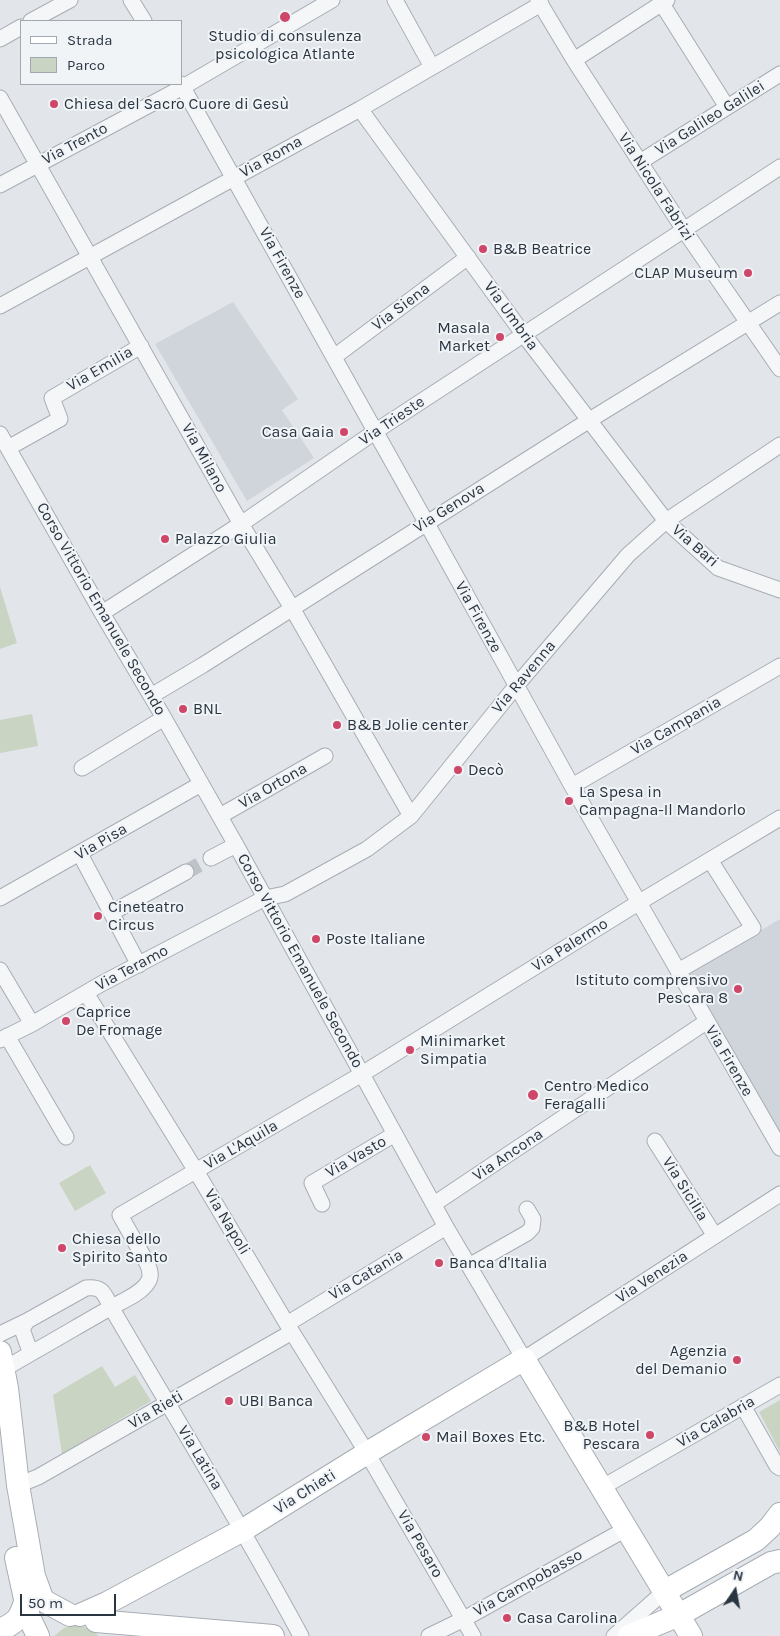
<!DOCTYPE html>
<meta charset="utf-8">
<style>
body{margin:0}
#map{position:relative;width:780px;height:1636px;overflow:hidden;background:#e2e6ea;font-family:Karla,sans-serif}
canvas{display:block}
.legend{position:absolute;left:20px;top:20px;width:162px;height:65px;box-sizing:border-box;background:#f1f4f7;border:1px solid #a1a8af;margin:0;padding:6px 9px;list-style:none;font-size:15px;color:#2a3542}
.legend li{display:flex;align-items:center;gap:10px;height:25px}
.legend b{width:25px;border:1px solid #a1a8af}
.north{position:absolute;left:710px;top:1566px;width:50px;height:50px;-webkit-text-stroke:4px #f1f4f7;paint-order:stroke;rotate:12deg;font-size:14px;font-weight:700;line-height:20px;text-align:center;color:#2a3542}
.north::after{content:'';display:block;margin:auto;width:18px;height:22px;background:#2a3542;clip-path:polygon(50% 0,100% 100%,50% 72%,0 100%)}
.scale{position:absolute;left:20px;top:1594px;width:96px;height:22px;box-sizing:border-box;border:2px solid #2a3542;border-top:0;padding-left:6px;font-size:15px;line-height:18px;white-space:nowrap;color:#2a3542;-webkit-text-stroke:4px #f1f4f7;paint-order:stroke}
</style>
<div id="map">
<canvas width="780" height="1636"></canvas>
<ul class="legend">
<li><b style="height:6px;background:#fff"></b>Strada</li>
<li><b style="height:14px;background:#c9d4c3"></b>Parco</li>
</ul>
<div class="north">N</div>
<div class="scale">50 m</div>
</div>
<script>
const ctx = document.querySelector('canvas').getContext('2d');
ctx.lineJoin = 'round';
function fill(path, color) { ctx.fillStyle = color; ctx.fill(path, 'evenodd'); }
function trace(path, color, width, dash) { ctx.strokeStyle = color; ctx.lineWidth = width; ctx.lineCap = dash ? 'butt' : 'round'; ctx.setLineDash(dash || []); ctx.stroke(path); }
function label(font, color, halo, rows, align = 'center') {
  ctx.font = font + ' Karla,sans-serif'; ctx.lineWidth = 4; ctx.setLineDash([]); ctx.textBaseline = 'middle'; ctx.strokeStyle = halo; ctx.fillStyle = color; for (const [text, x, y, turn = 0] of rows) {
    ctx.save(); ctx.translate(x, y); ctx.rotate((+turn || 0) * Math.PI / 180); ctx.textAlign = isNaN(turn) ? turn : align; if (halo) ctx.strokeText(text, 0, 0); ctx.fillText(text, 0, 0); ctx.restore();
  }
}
fill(new Path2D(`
 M233 302 298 399 282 410 314 458 247 501 155 344Z
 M780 919V1135L687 974Z`), '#d0d5dc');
fill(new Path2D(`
 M0 587 17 643 0 649Z
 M32 714 38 746 0 753V720Z
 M90 1165 106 1193 75 1211 59 1183Z
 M102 1366 115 1387 135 1375 151 1401 62 1454 53 1395Z
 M780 1400V1452L759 1412Z
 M77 1625 90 1629 99 1636H54L64 1628Z`), '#c9d4c3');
trace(new Path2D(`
 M186 872 211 858`), '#bdc3c8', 15, [15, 8]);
const street = new Path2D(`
 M131 0 144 21
 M395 0 432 67
 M538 0 574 60 684 230 780 369
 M662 4 727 107
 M31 21 70 0
 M0 39 21 27
 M574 60 667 0
 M181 84 426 522 572 786 780 1148
 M0 98 241 524 292 608 411 816
 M360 109 524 335 666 521 718 568 780 590
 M640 162 780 74
 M0 185 183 87 332 0
 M0 306 360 109 541 4
 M334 357 468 257
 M0 434 102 613 164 718 236 845 446 1227 524 1359 780 1194
 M8 448 60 419 52 398 141 346
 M102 613 241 524 376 431 780 167
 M151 696 203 665 588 421 780 303
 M82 768 164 718
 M572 786 780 666
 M220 816 325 756
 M80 854 139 965
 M211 858 236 845
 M0 898 201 784
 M111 913 186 872
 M0 970 32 1024
 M678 971 753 928 710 860
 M86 993 196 1171 287 1324 367 1453 473 1636
 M7 1036 66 1137
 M0 1040 32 1024 101 984 265 898 285 894 367 849 411 816 516 686 628 555 666 521 780 445
 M655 1141 715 1236
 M322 1204 312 1183 395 1134
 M434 1204 706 1022
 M469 1266 527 1233 532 1228 533 1219 527 1209
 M287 1324 446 1227
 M0 1334 27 1321
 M4 1369 35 1351
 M743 1406 777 1466 780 1468
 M18 1485 38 1477 292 1332
 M601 1488 780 1385
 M301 1636C241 1524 175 1417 111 1307 104 1294 103 1286 86 1288L27 1321 22 1329 28 1346 35 1351C60 1337 85 1322 110 1308 122 1301 141 1294 148 1282 152 1276 150 1270 147 1263L120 1215 362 1074 638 903 780 818
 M429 1636 464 1619 626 1529
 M614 1636 665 1591`);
const secondary = new Path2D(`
 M0 1352 7 1388 18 1485 34 1576 42 1598 46 1602 70 1615
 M16 1558 29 1617 38 1636
 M665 1591 756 1540 770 1527 780 1514
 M80 1615 107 1603 243 1530 367 1453 524 1359 691 1636
 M96 1621 273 1636
 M2 1629C17 1622 20 1618 25 1602
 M629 1636 679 1615 771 1563 780 1561`);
trace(street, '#a7adb4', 17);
trace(secondary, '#a7adb4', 24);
trace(street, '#f4f6f8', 15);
trace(secondary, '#fff', 22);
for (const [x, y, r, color] of [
 [285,17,6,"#ce4769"],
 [54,104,5,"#ce4769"],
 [483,249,5,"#ce4769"],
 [748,273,5,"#ce4769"],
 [500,337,5,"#ce4769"],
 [344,432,5,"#ce4769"],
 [165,539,5,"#ce4769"],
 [183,709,5,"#ce4769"],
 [337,725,5,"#ce4769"],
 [458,770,5,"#ce4769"],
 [569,801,5,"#ce4769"],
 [98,916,5,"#ce4769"],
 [316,939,5,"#ce4769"],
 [738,989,5,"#ce4769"],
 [66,1021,5,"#ce4769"],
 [410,1050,5,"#ce4769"],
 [533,1095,6,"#ce4769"],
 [62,1248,5,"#ce4769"],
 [439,1263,5,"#ce4769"],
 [737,1360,5,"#ce4769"],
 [229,1401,5,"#ce4769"],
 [650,1435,5,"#ce4769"],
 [426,1437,5,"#ce4769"],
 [507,1618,5,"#ce4769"]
]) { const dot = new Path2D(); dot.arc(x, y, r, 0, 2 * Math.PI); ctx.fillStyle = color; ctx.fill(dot); trace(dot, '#f1f4f7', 2); }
label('16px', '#2a3542', '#f1f4f7', [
 ["Studio di consulenza",285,36,"center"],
 ["psicologica Atlante",285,54,"center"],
 ["Chiesa del Sacro Cuore di Gesù",64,104],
 ["B&B Beatrice",493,249],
 ["CLAP Museum",738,273,"right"],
 ["Masala",490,328,"right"],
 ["Market",490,346,"right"],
 ["Casa Gaia",334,432,"right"],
 ["Palazzo Giulia",175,539],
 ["BNL",193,709],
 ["B&B Jolie center",347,725],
 ["Decò",468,770],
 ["La Spesa in",579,792],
 ["Campagna-Il Mandorlo",579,810],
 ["Cineteatro",108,907],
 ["Circus",108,925],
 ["Poste Italiane",326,939],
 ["Istituto comprensivo",728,980,"right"],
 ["Pescara 8",728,998,"right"],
 ["Caprice",76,1012],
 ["De Fromage",76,1030],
 ["Minimarket",420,1041],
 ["Simpatia",420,1059],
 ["Centro Medico",544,1086],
 ["Feragalli",544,1104],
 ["Chiesa dello",72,1239],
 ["Spirito Santo",72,1257],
 ["Banca d'Italia",449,1263],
 ["Agenzia",727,1351,"right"],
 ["del Demanio",727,1369,"right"],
 ["UBI Banca",239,1401],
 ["B&B Hotel",640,1426,"right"],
 ["Pescara",640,1444,"right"],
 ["Mail Boxes Etc.",436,1437],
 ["Casa Carolina",517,1618]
], 'left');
label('16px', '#2a3542', '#f1f4f7', [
 ["Via Galileo Galilei",710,118,-32],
 ["Via Trento",75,144,-28],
 ["Via Roma",271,157,-29],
 ["Via Nicola Fabrizi",656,187,57],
 ["Via Firenze",282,263,61],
 ["Via Siena",401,307,-37],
 ["Via Umbria",511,316,54],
 ["Via Emilia",100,369,-30],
 ["Via Trieste",392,421,-34],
 ["Via Milano",204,458,61],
 ["Via Genova",449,508,-32],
 ["Via Bari",695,546,41],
 ["Corso Vittorio Emanuele Secondo",101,609,60],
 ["Via Firenze",478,617,61],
 ["Via Ravenna",524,677,-50],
 ["Via Campania",676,726,-30],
 ["Via Ortona",273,786,-30],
 ["Via Pisa",101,842,-30],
 ["Via Palermo",570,945,-32],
 ["Corso Vittorio Emanuele Secondo",300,961,61],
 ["Via Teramo",132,968,-28],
 ["Via Firenze",729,1061,60],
 ["Via L'Aquila",241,1145,-30],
 ["Via Ancona",508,1155,-34],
 ["Via Vasto",356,1157,-30],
 ["Via Sicilia",685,1189,58],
 ["Via Napoli",227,1222,59],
 ["Via Catania",366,1275,-31],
 ["Via Venezia",652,1277,-33],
 ["Via Rieti",156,1410,-30],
 ["Via Calabria",716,1422,-30],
 ["Via Latina",200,1458,59],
 ["Via Chieti",305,1492,-32],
 ["Via Pesaro",420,1544,60],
 ["Via Campobasso",528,1583,-29]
]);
</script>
